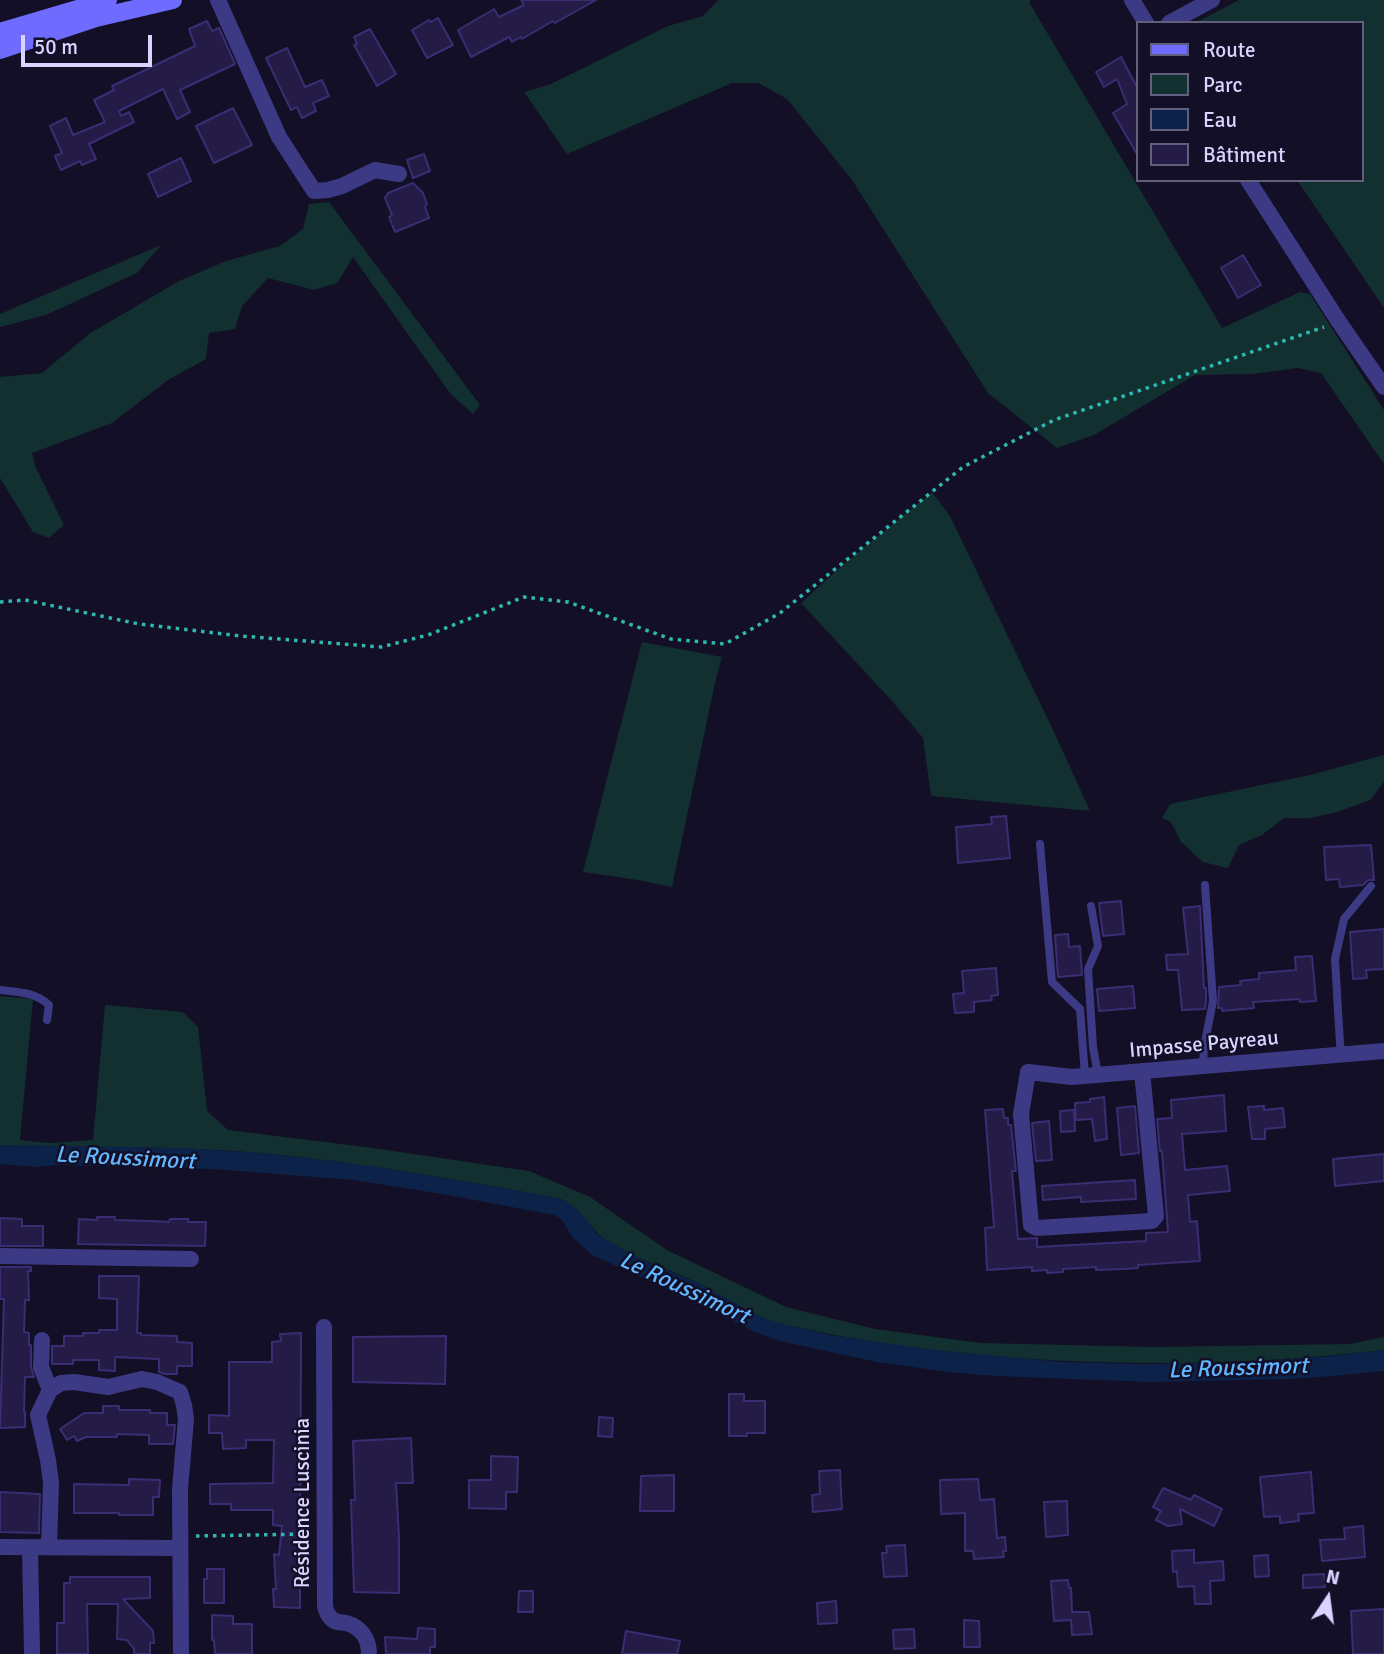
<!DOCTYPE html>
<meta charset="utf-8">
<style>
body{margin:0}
#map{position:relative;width:1384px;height:1654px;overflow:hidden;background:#130f26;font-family:Signika,sans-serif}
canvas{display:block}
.legend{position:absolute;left:1136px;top:21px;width:228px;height:161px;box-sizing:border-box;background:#130f26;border:2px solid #625e7d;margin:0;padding:9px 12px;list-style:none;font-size:21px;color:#d9d4ff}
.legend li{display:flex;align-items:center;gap:14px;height:35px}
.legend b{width:35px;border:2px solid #625e7d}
.north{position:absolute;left:1293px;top:1563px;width:70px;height:70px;-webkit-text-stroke:5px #130f26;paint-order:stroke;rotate:13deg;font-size:19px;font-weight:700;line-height:28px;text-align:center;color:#d9d4ff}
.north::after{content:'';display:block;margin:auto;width:24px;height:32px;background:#d9d4ff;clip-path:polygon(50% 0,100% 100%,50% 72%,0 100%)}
.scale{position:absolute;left:21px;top:35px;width:131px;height:32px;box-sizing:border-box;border:4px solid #d9d4ff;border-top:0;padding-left:9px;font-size:21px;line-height:24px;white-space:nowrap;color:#d9d4ff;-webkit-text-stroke:5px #130f26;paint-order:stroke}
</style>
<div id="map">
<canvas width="1384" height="1654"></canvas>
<ul class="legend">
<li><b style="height:9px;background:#6f6bff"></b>Route</li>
<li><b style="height:19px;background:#12302f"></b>Parc</li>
<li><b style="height:19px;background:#0c2248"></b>Eau</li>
<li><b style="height:19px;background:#241b47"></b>Bâtiment</li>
</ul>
<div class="north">N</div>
<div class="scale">50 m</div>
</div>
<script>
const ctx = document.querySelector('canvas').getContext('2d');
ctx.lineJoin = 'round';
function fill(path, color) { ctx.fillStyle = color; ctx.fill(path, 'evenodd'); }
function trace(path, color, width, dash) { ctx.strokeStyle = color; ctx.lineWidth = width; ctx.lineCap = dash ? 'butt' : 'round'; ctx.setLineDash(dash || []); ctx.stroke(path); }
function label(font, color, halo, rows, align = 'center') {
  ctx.font = font + ' Signika,sans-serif'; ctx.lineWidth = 5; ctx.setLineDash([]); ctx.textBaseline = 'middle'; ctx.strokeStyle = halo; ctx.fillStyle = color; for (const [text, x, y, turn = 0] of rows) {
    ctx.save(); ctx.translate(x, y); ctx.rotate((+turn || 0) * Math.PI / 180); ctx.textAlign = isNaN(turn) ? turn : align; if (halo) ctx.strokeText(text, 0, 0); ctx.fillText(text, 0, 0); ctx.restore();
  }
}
fill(new Path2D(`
 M718 0H1031L1029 2 1222 328 1300 292 1310 294 1384 410V464L1321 373 1298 368 1251 374 1195 375 1094 435 1057 448 988 393 852 180 787 99 758 83H732L567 154 524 92 551 84 668 26 703 16Z
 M1239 0H1384V308L1297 180H1361V23H1195Z
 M329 202 480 405 473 414 450 393 353 257 337 283 314 290 268 278 242 306 235 329 209 333 206 359 168 380 112 423 32 453 36 468 64 525 49 538 33 532 0 478V377L42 373 89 334 179 281 226 261 280 246 303 229 309 204Z
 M161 245 137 273 46 315 0 327V314Z
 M932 492 950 516 1054 732 1090 811 931 796 923 738 892 701 801 603 845 563Z
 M642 642 722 657 715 683 672 887 638 880 583 872Z
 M1384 755V782L1370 800 1337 812 1311 818H1284L1262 835 1239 845 1228 868 1203 862 1181 842 1171 822 1162 818 1170 804 1310 775Z
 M0 996 33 999 20 1140 50 1143 93 1140 105 1005 183 1012 198 1027 207 1111 228 1130 373 1148 529 1171 590 1197 667 1250 786 1307 875 1329 981 1343 1154 1347 1350 1344 1384 1337V1350C1222 1369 1061 1367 899 1346 868 1341 837 1336 806 1329 792 1326 778 1324 765 1319 742 1309 722 1295 700 1284 670 1269 637 1260 609 1242 588 1229 581 1206 558 1198 445 1178 333 1157 219 1150 146 1146 73 1148 0 1145Z`), '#12302f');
fill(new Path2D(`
 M0 1145 185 1148 272 1154 334 1161 398 1170 553 1197 568 1202 581 1213 597 1234 628 1253 700 1284 765 1319 782 1324 830 1335 935 1350 1063 1362 1142 1364 1228 1363 1333 1356 1384 1350V1371L1333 1376 1291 1379 1148 1382 995 1376 947 1372 877 1362 780 1341 755 1332 695 1302 592 1255 573 1238 561 1219 554 1215 442 1194 353 1180 213 1169 58 1165 34 1167 0 1164Z`), '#0c2248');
const building = new Path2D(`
 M521 0H596L555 23 553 21 522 39 521 37 512 42 509 37 471 57 458 30 494 9 499 17 524 5Z
 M438 18 453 45 427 58 412 30 429 20 431 22Z
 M207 21 212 31 219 28 235 64 180 90 190 112 177 119 163 89 119 111 121 116 129 112 134 122 89 144 96 159 82 165 80 161 61 170 55 156 62 153 50 126 66 118 73 135 105 122 94 100 114 90 112 86 195 46 189 29Z
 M370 29 396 74 377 86 354 45 357 44 354 37Z
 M287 48 305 87 322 80 329 96 313 103 316 111 302 118 297 107 291 110 266 58Z
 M1121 57 1137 87V154L1113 113 1127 104 1117 79 1104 87 1096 72Z
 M233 108 252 145 214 163 196 126Z
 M424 154 430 171 413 178 407 160Z
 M181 158 191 181 158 197 148 174Z
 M413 183 423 193 427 204 425 207 429 218 395 232 389 217 392 215 385 198 388 193Z
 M1243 255 1261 285 1238 298 1221 268Z
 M1006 816 1010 858 958 863 956 827 992 824 991 817Z
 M1371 845 1374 880H1368L1363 885 1340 887 1339 879 1326 880 1324 847Z
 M1121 901 1124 934 1103 936 1099 903Z
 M1200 906 1204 988H1206V1001L1205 1009 1182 1010 1178 970H1167L1166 955 1188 954 1183 908Z
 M1384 929V969L1366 970 1367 978 1353 979 1350 932Z
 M1068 934 1069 947 1080 946 1082 975 1058 977 1055 935Z
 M1312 956 1316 1001 1300 1002 1299 999 1253 1002 1254 1008 1222 1011V1008H1218L1219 987 1241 985 1240 981 1259 979V973L1296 970 1295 957Z
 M996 968 998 995 991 996 992 1000 974 1002V1012L955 1013 953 994 964 993 962 971Z
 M1133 986 1135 1008 1099 1011 1097 989Z
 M1224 1095 1226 1131 1182 1134 1185 1170 1227 1166 1230 1191 1188 1195 1190 1222 1197 1221 1200 1261 1138 1265V1268L1123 1269 1096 1270V1267L1063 1269V1272L1047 1273V1270L1032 1271V1267L987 1270 985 1228 994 1227 985 1110 1003 1109 1004 1118H1008V1125H1011L1016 1171H1012L1018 1239 1037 1238V1247L1146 1241V1233L1168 1232 1162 1151H1160L1157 1119 1172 1118 1171 1100Z
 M1104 1097 1107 1139 1095 1141 1092 1119 1076 1120 1075 1103 1090 1102V1099Z
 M1135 1106 1139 1153 1121 1155 1117 1108Z
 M1264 1106V1110L1283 1108 1285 1127 1265 1129V1139H1252L1248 1107Z
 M1074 1110 1075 1131 1061 1132 1060 1111Z
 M1049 1121 1052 1160 1036 1161 1032 1123Z
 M1384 1154V1181L1335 1186 1333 1159Z
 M1135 1180 1136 1199 1081 1202V1197L1043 1200 1042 1186Z
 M97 1217H115V1220L152 1221 169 1222 170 1219H188V1222H206L205 1246 78 1244 79 1219 97 1220Z
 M0 1218 22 1219V1226H43V1246H0Z
 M0 1267H31V1271H28L29 1300H25L24 1332 29 1333V1345H31V1367L34 1377H25L24 1412H25V1427L0 1428 4 1299H0Z
 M99 1276H139L137 1333H141V1335L177 1336V1342L192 1343V1366H177V1374H165L159 1372V1359L115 1357V1371L99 1370V1360H73V1364H52V1346H64V1336H83V1333H99V1330H117V1299L99 1298Z
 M301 1333 300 1608 274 1607 273 1589H276L274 1554 279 1555 282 1526 273 1525V1510H231V1504H210V1484L273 1483 274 1440H246V1448L223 1449 222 1433H209V1415L229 1416V1362H272V1342L281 1341 280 1334Z
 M446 1336 445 1384 353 1382V1337Z
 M729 1394H744V1401H765V1433H747V1436H729Z
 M103 1406H119V1410H150V1413H167V1425H175L173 1444H149V1435L117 1434V1437H86L77 1441 74 1436 67 1440 60 1429 84 1413H103Z
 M599 1417 613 1418 612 1437 598 1436Z
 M411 1438 413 1483H396L399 1537V1593L354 1592 351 1500H355L353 1441Z
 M491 1456 518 1457 517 1492H506V1509L469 1508V1480H491Z
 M840 1470 842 1509 813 1512 812 1495 820 1494 819 1471Z
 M1311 1472 1314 1513 1298 1514 1299 1521 1280 1523V1516L1264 1517 1260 1477Z
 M674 1475V1511H640L641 1476Z
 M129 1479 160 1480 159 1497H153V1515H119V1513H74V1484L129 1485Z
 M978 1479 980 1500 994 1499 997 1538 1005 1537 1006 1551H1003L1004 1557 974 1559 973 1551H965V1513L941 1514 940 1480Z
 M1163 1488 1191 1500 1194 1495 1222 1509 1214 1526 1180 1509 1182 1524 1168 1526 1156 1520 1161 1511 1153 1507Z
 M0 1492 40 1494 39 1533 0 1532Z
 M1067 1501 1068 1535 1046 1537 1044 1502Z
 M1363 1526 1365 1557 1322 1561 1320 1540 1345 1539 1344 1528Z
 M905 1545 907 1576 884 1577 882 1553H887L886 1546Z
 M1194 1550V1563L1223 1561 1224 1580 1210 1581 1211 1604H1195L1194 1586 1178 1587 1177 1571 1173 1572 1172 1551Z
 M1268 1555 1269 1576 1255 1577 1254 1556Z
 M207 1569H224V1603H204V1579H207Z
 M1324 1574 1325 1587 1303 1588V1575Z
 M70 1577H150V1598L123 1599 153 1631 154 1643H150V1654H134V1649L127 1640 117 1639 118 1604H87L88 1654H57V1623H64V1583H70Z
 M1068 1580 1069 1588H1071L1072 1612H1089L1092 1634 1072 1635 1071 1620 1054 1621 1051 1581Z
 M519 1591H533V1612H518Z
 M836 1601 837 1623 818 1624 817 1603Z
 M1384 1609V1654H1353L1351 1611Z
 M212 1615 233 1616V1624H252V1654H215L214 1640H212Z
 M964 1620 979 1621 980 1647H964Z
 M418 1628 435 1629V1647H430V1654H386L385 1637 417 1639Z
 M914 1629 915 1648 894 1649 893 1630Z
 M626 1631 680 1641 677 1654H622Z`);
fill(building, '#241b47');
trace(building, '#3b2d73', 2);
trace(new Path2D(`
 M0 602 25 600 139 624 241 636 381 647 428 635 524 597 568 602 671 639 725 644 780 613 963 467 1054 420 1324 327
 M196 1536 311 1534`), '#2fb8b0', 3.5, [3.5, 5]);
trace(new Path2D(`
 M1040 844 1052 982 1080 1009 1085 1076
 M1091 906 1098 946 1088 969 1093 1047 1098 1075
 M0 990C18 992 35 992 49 1005L47 1020
 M1342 1054 1340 1044 1335 959 1344 919 1371 886
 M1203 1066 1204 1047 1213 1001 1205 885`), '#3d3a85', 8);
trace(new Path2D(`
 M218 0 279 137 314 191 328 190 342 186 375 170 399 174
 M1132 0 1146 23
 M1169 23 1212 0
 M1248 180 1339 322 1384 387
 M1142 1071 1156 1216 1152 1221 1036 1228 1031 1225 1021 1114 1028 1072 1072 1077 1384 1051
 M0 1256 191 1259
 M324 1327 325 1606C326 1610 327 1614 330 1617 334 1623 340 1622 346 1623 361 1627 369 1639 369 1654
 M42 1340 41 1367 50 1390
 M0 1547 180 1548
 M30 1547 32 1654
 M49 1547 51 1483 48 1460 38 1415 50 1390 61 1383 74 1382 108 1387 142 1379 157 1382 180 1392 184 1405 186 1419 180 1489 181 1654`), '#3d3a85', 16);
trace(new Path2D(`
 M0 32 108 0
 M0 50 96 18 173 0`), '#6f6bff', 18);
label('21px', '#d9d4ff', '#130f26', [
 ["Impasse Payreau",1204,1045,-5],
 ["Résidence Luscinia",303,1503,-90]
]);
label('italic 23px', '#62b6ff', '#130f26', [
 ["Le Roussimort",125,1159,3],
 ["Le Roussimort",684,1289,25],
 ["Le Roussimort",1238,1369,-2]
]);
</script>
